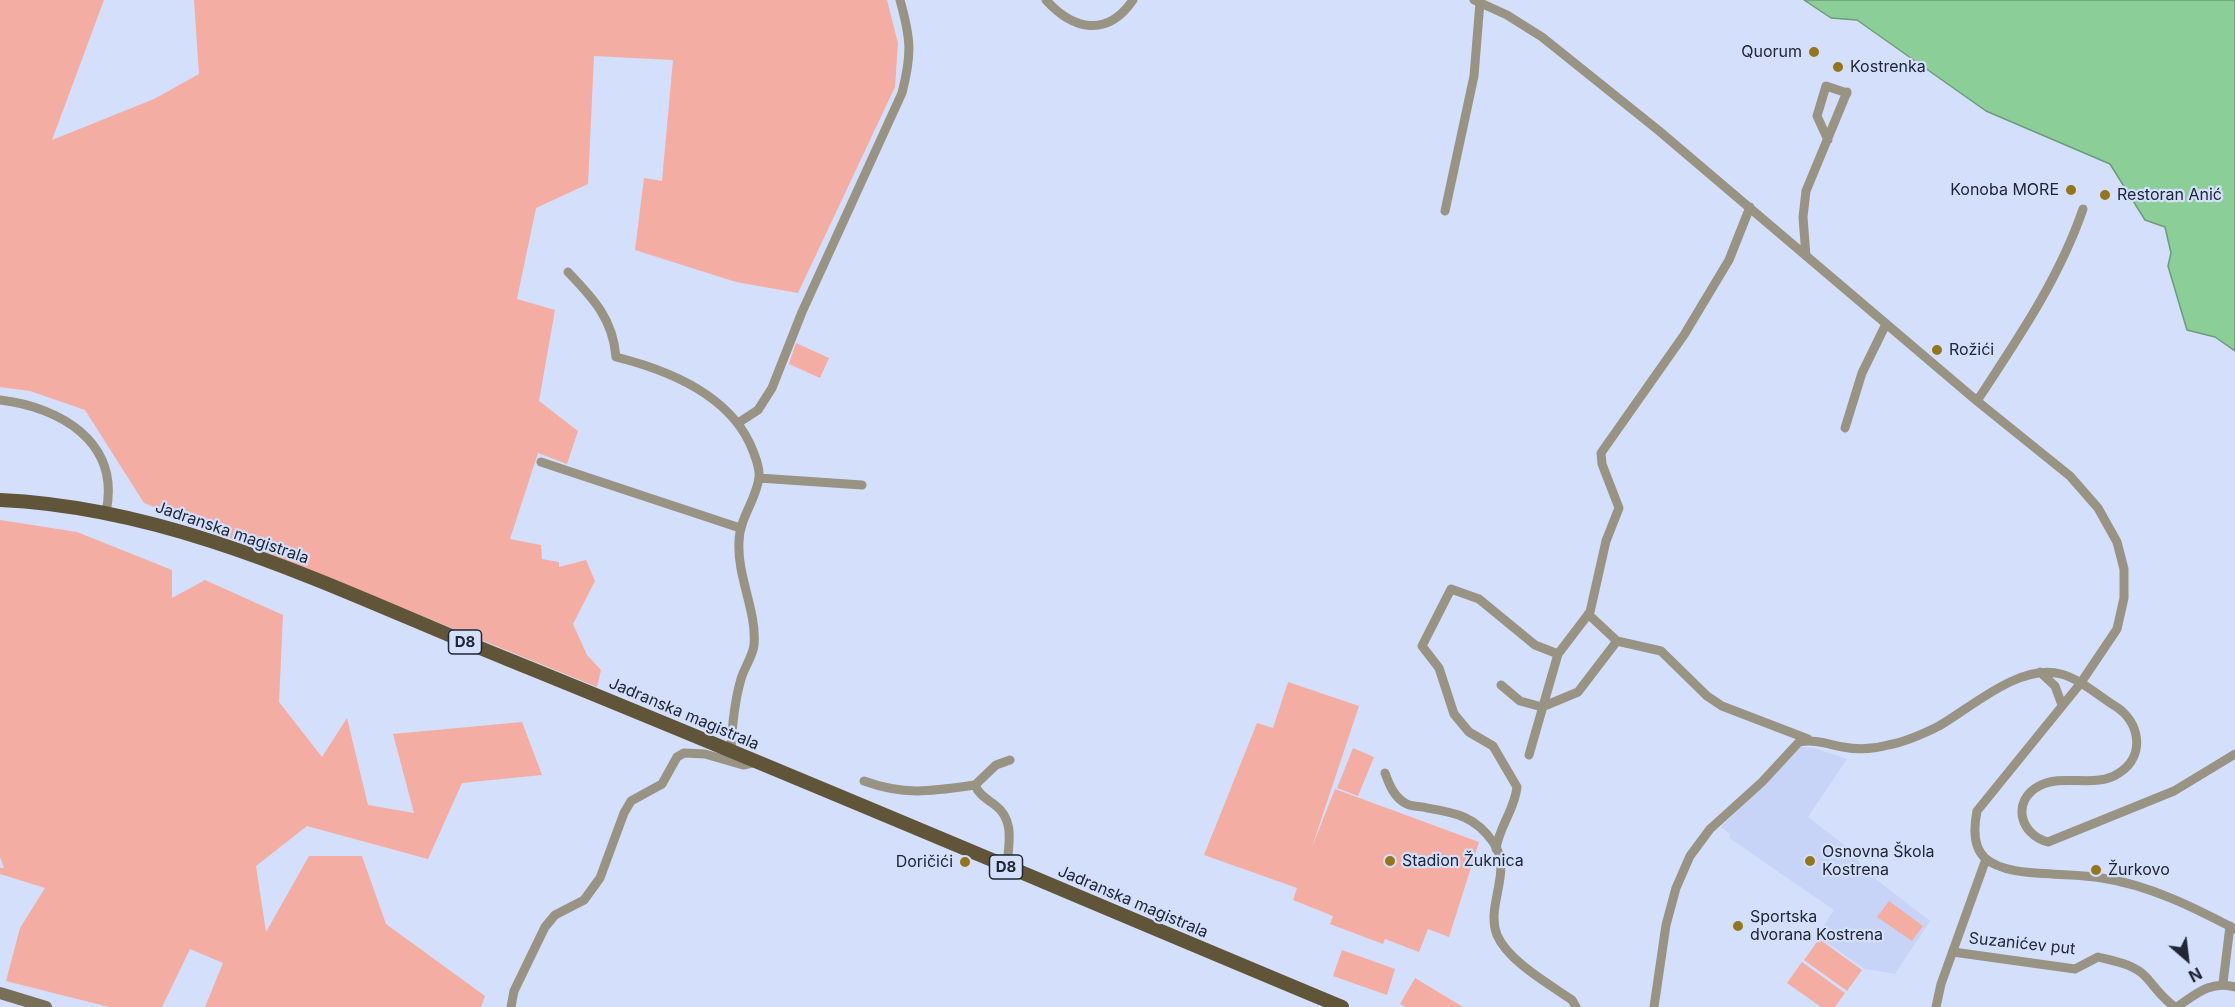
<!DOCTYPE html>
<meta charset="utf-8">
<style>
body{margin:0}
#map{position:relative;width:2235px;height:1007px;overflow:hidden;background:#d4dffc;font-family:Inter,sans-serif}
canvas{display:block}
.north{position:absolute;left:2157px;top:929px;width:60px;height:60px;-webkit-text-stroke:4px #d4dffc;paint-order:stroke;rotate:152deg;font-size:16px;font-weight:700;line-height:24px;text-align:center;color:#212634}
.north::after{content:'';display:block;margin:auto;width:21px;height:27px;background:#212634;clip-path:polygon(50% 0,100% 100%,50% 72%,0 100%)}
</style>
<div id="map">
<canvas width="2235" height="1007"></canvas>
<div class="north">N</div>
</div>
<script>
const ctx = document.querySelector('canvas').getContext('2d');
ctx.lineJoin = 'round';
function fill(path, color) { ctx.fillStyle = color; ctx.fill(path, 'evenodd'); }
function trace(path, color, width, dash) { ctx.strokeStyle = color; ctx.lineWidth = width; ctx.lineCap = dash ? 'butt' : 'round'; ctx.setLineDash(dash || []); ctx.stroke(path); }
function label(font, color, halo, rows, align = 'center') {
  ctx.font = font + ' Inter,sans-serif'; ctx.lineWidth = 4.5; ctx.setLineDash([]); ctx.textBaseline = 'middle'; ctx.strokeStyle = halo; ctx.fillStyle = color; for (const [text, x, y, turn = 0] of rows) {
    ctx.save(); ctx.translate(x, y); ctx.rotate((+turn || 0) * Math.PI / 180); ctx.textAlign = isNaN(turn) ? turn : align; if (halo) ctx.strokeText(text, 0, 0); ctx.fillText(text, 0, 0); ctx.restore();
  }
}
fill(new Path2D(`
 M1801 747 1814 748 1847 759 1808 817 1852 851 1864 870 1930 921 1895 974 1865 969 1817 936 1834 910 1729 838 1730 834 1721 827Z`), '#c7d4f7');
fill(new Path2D(`
 M0 0H104L52 140 154 99 199 74 194 0H887L898 43 895 87 798 293 736 282 635 250 644 178 662 181 673 60 594 56 588 184 536 208 517 299 555 310 539 401 578 431 567 464 538 453 510 539 541 545 542 559 559 562V567L586 560 595 581 573 624 587 655 601 670 597 687 144 503 85 410 30 391 0 387Z
 M796 343 829 358 820 378 789 364Z
 M0 520 77 532 172 570V598L205 580 283 615 279 702 322 757 347 718 368 805 414 813 393 734 522 722 542 775 462 783 428 859 307 826 256 866 266 932 309 856H362L386 924 485 996 481 1007H205L223 963 190 949 162 1007H109L6 981 20 928 45 888 0 874V868H4L0 857Z
 M1288 682 1359 706 1312 847 1335 789 1479 842 1449 937 1428 929 1419 952 1385 939 1383 944 1330 924 1333 916 1293 900 1297 888 1204 855 1257 723 1273 728Z
 M1353 748 1374 757 1358 796 1337 788Z
 M1889 901 1923 926 1912 941 1877 917Z
 M1819 939 1862 970 1847 991 1804 960Z
 M1342 950 1395 969 1387 995 1333 976Z
 M1802 962 1845 993 1835 1007H1821L1787 983Z
 M1415 978 1463 1007H1406L1400 1004Z`), '#f4ada2');
const water = new Path2D(`
 M1804 0H2235V351L2215 337 2187 330 2168 266 2171 253 2165 227 2145 220 2110 164 1986 111 1857 20 1831 18Z`);
fill(water, '#8cce98');
trace(water, '#6c9c7a', 1.5);
trace(new Path2D(`
 M1046 0C1073 30 1107 38 1133 0
 M1474 0 1507 15 1542 37 1658 130 1977 401 2070 476 2098 508 2117 542 2124 569V598L2117 629 2080 684 1977 811C1974 826 1972 846 1985 858 2000 872 2033 873 2052 874 2068 875 2086 875 2102 878 2149 885 2193 907 2235 929
 M1828 140 1817 116 1826 86 1847 93
 M1445 211 1474 76 1480 2
 M1806 256 1803 217 1806 191 1847 92
 M568 272C593 298 613 319 616 357 668 370 732 395 753 451 756 459 760 468 759 477 757 499 739 518 739 542 737 577 757 611 754 645 753 656 744 668 741 679 734 703 732 726 731 751
 M0 400C60 407 121 442 106 512
 M1977 401C2017 340 2059 279 2083 209
 M738 423 758 410 772 388 802 312 902 93C912 54 911 39 900 0
 M1845 428 1862 373 1886 324
 M541 462 740 528
 M759 478 862 485
 M1588 614 1617 641 1661 651 1707 696 1722 706 1808 739
 M2040 672 2055 686 2062 705
 M1501 685 1520 701 1542 707 1578 692 1617 641
 M1529 755 1558 654
 M1385 773C1389 784 1394 797 1405 803 1410 807 1420 806 1427 808 1456 813 1475 816 1493 842 1514 871 1485 905 1497 935 1508 961 1549 984 1572 1000L1576 1007
 M864 781C905 796 933 791 975 785
 M1496 849C1499 827 1515 809 1517 787L1493 746 1469 732 1454 714 1439 668 1422 646 1451 589 1479 599 1535 645 1558 654 1590 612 1606 541 1619 508 1602 464 1601 453 1684 335 1729 260 1750 207
 M1007 868C1008 845 1016 821 995 805 987 799 979 795 975 785L996 765 1010 760
 M1953 952 2075 969 2098 957C2114 961 2134 964 2146 977 2156 988 2162 998 2175 1007
 M2223 983 2230 926
 M511 1007 514 991 545 927 555 915 584 900 600 878 624 813 631 801 662 784 677 757 684 753 705 754 743 765 757 762
 M1654 1007 1666 925 1676 888 1690 856 1710 829 1762 782 1799 742C1816 739 1827 744 1843 747 1858 750 1874 749 1888 745 1906 742 1923 734 1939 726 1972 707 2020 663 2061 674 2080 679 2099 696 2115 706 2140 721 2146 756 2119 773 2096 789 2063 773 2039 786 2011 801 2020 835 2048 842L2174 791 2235 754
 M1936 1007 1941 984 1986 859
 M2177 1007C2196 994 2211 980 2235 987`), '#999384', 9);
trace(new Path2D(`
 M0 993 46 1007`), '#786f58', 12);
trace(new Path2D(`
 M0 500C181 508 343 593 507 659 787 772 1064 891 1342 1007`), '#605539', 14);
for (const [x, y, r, color] of [
 [1814,52,6,"#93761c"],
 [1838,67,6,"#93761c"],
 [2071,190,6,"#93761c"],
 [2105,195,6,"#93761c"],
 [1937,350,6,"#93761c"],
 [1390,861,6,"#93761c"],
 [1810,861,6,"#93761c"],
 [965,862,6,"#93761c"],
 [2096,870,6,"#93761c"],
 [1738,926,6,"#93761c"]
]) { const dot = new Path2D(); dot.arc(x, y, r, 0, 2 * Math.PI); ctx.fillStyle = color; ctx.fill(dot); trace(dot, '#d4dffc', 2); }
for (const [x, y, w] of [
 [465,642,33],
 [1006,867,33]
]) { const box = new Path2D(); box.roundRect(x - w / 2, y - 12, w, 24, 4.5); ctx.fillStyle = '#d4dffc'; ctx.fill(box); trace(box, '#212634', 1.5); }
label('bold 15px', '#212634', null, [
 ["D8",465,642],
 ["D8",1006,867]
]);
label('16px', '#212634', '#d4dffc', [
 ["Quorum",1802,52,"right"],
 ["Kostrenka",1850,67],
 ["Konoba MORE",2059,190,"right"],
 ["Restoran Anić",2117,195],
 ["Rožići",1949,350],
 ["Osnovna Škola",1822,852],
 ["Kostrena",1822,870],
 ["Stadion Žuknica",1402,861],
 ["Doričići",953,862,"right"],
 ["Žurkovo",2108,870],
 ["Sportska",1750,917],
 ["dvorana Kostrena",1750,935]
], 'left');
label('16px', '#212634', '#d4dffc', [
 ["Jadranska magistrala",232,533,19],
 ["Jadranska magistrala",684,714,23],
 ["Jadranska magistrala",1133,902,23],
 ["Suzanićev put",2022,944,6]
]);
</script>
